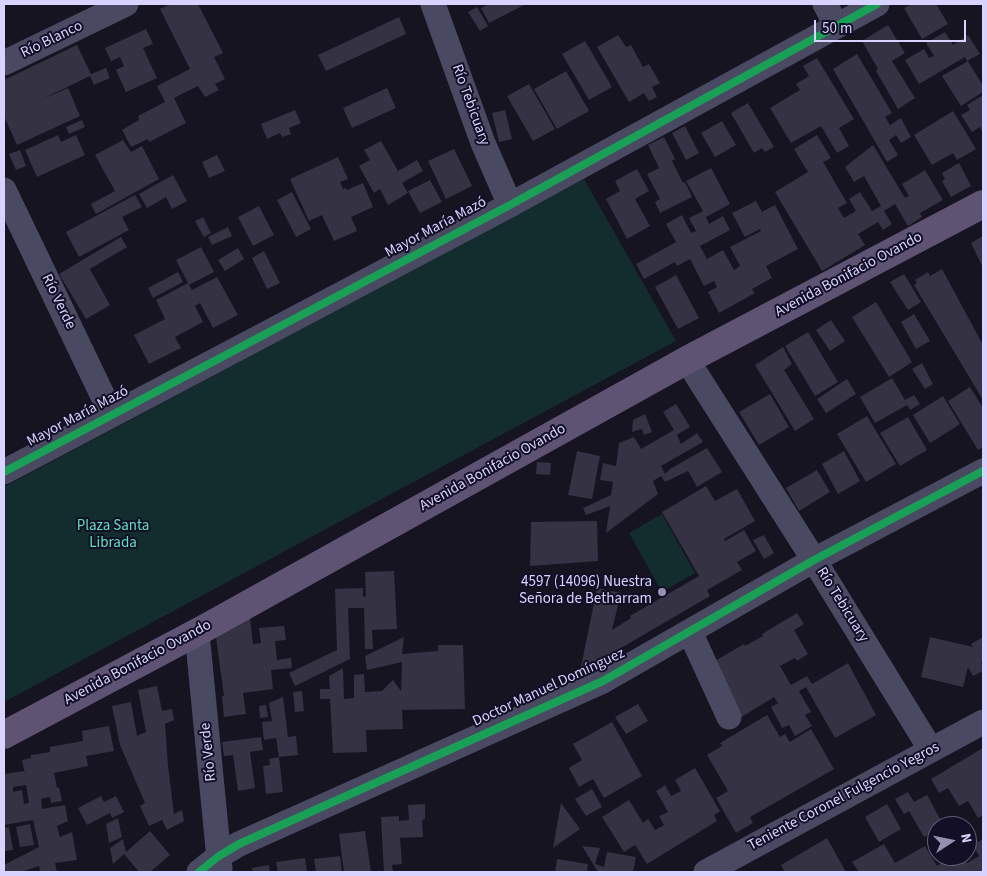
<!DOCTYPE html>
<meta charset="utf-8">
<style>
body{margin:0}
#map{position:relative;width:987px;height:876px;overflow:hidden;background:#161421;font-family:"Source Sans 3",sans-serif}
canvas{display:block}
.frame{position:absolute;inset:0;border:5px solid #d9d4ff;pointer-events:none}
.north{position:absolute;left:927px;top:816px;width:50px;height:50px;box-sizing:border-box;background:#130f26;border:1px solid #625e7d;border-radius:50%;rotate:79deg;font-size:14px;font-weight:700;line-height:20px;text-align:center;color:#d9d4ff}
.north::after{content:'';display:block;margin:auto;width:18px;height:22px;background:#9591b1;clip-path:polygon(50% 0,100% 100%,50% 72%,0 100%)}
.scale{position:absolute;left:814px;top:20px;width:152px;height:22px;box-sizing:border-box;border:2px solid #d9d4ff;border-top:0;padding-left:6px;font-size:15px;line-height:18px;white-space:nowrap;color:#d9d4ff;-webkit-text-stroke:4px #130f26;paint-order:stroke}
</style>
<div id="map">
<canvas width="987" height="876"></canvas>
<div class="frame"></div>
<div class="north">N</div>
<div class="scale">50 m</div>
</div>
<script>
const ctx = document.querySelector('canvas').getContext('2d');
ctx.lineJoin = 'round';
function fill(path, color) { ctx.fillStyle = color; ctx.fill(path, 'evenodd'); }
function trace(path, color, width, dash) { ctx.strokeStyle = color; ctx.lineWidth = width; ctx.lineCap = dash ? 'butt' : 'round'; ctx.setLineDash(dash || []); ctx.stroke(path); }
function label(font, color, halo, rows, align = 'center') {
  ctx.font = font + ' "Source Sans 3",sans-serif'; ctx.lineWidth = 4; ctx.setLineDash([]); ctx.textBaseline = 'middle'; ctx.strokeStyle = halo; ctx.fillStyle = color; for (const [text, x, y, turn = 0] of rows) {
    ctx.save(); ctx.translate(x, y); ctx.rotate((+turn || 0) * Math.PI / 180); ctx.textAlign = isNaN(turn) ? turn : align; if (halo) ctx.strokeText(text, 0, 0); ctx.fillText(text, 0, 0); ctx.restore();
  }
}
fill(new Path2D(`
 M584 179 676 341 4 702V487Z
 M662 514 695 573 662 592 629 533Z`), '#132c2d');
fill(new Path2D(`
 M170 4H198L223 53 214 57 225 79 215 84 219 90 205 97 198 86 174 98 186 123 149 142 148 139 131 147 122 130 139 120 138 116 165 102 157 86 190 69 160 9Z
 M489 4H526L489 23 481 8Z
 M912 4H936L948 24 922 39 904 8Z
 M477 7 488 26 480 31 468 12Z
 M399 17 406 34 326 71 318 55Z
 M888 25 905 53 892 61 915 98 898 109 876 71 878 69 862 41Z
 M146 29 153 44 143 48 157 78 126 92 116 70 124 66 120 57 111 61 105 48Z
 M945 32 953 45 968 35 980 54 967 61 965 57 919 84 905 60 924 49 929 58 934 56 926 43Z
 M618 35 626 47 631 45 643 67 649 64 660 83 652 87 657 97 649 101 644 93 629 102 597 47Z
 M585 41 612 87 589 100 562 54Z
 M77 45 91 74 106 68 110 78 94 85 90 76 38 101 68 88 80 116 17 145 4 116V80Z
 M857 54 892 113 885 117 890 125 901 118 911 137 901 143 896 135 889 140 898 155 887 162 833 69Z
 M817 58 854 119 839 128 849 146 837 153 821 126 791 143 770 108 800 90 796 84 809 76 803 66Z
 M968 61 983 86V92L961 106 942 76Z
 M566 71 589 111 557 129 534 89Z
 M529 84 555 129 533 141 507 96Z
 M387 88 396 108 352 128 343 108Z
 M983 95V133L980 127 972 132 961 115 970 110 967 105Z
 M748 103 774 147 765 152 762 148 754 153 731 113Z
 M295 110 301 123 289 128 291 134 282 137 280 133 267 139 261 124Z
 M505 110 512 139 499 142 492 113Z
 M953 111 976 149 957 160 953 153 932 165 914 135Z
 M82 120 85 127 69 134 66 127Z
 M722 121 736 145 715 157 701 133Z
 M685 126 699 153 686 160 672 133Z
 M58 135 61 142 76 135 85 155 37 177 25 150Z
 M817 135 831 158 823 162 847 203 838 208 844 218 856 211 849 199 860 192 872 211 881 206 864 176 854 182 845 167 873 145 905 198 909 196 902 184 925 170 943 200 920 213 922 217 908 226 895 204 884 211 892 224 883 230 878 222 858 234 865 245 822 271 775 192 808 172 794 149Z
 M664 137 675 159 672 161 683 183 685 182 692 197 660 213 655 202 660 199 647 174 659 168 648 145Z
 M123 140 131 152 142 146 159 179 96 214 91 204 115 191 95 155Z
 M381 141 398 171 417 160 423 171 402 183 408 193 388 205 380 189 374 193 359 166 370 160 364 150Z
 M454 149 472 186 446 199 428 161Z
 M20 150 26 166 16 170 9 154Z
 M217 155 225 171 209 178 202 162Z
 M338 157 348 179 340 182 343 189 345 188 347 190 363 183 373 207 351 217 357 231 334 241 322 215 309 221 290 179Z
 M959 163 971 186 951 197 942 181 945 179 942 173Z
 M711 168 730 204 706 217 709 224 723 216 730 230 700 246 707 259 723 250 734 270 740 266 730 247 761 231 760 229 745 237 732 213 756 201 762 212 775 205 798 249 766 266 772 278 752 289 755 293 719 313 708 292 717 287 714 281 704 286 690 259 677 266 675 262 644 279 636 264 676 242 666 224 682 215 691 233 696 231 689 218 703 211 686 181Z
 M637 169 649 191 635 199 650 226 627 239 606 199 620 191 615 181Z
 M173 175 187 201 172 209 166 197 147 208 139 194Z
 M430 180 442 202 420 213 408 191Z
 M292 192 311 229 296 237 277 200Z
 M135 195 142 207 122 217 129 230 79 257 66 232Z
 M259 206 274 235 253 246 238 217Z
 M203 217 211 233 204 237 195 221Z
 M228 227 232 236 212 245 208 237Z
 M983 236V268L971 243Z
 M121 237 127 247 90 269 110 305 86 319 59 274Z
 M201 247 214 272 189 285 192 290 217 277 238 315 213 328 200 303 195 306 203 322 175 337 181 348 149 364 134 335 165 319 156 300 188 283 176 260Z
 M238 248 244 259 225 271 218 260Z
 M264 251 280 283 267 289 252 258Z
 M942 269 983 345V400L914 285 917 283 915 280 928 272 930 276Z
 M178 272 183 282 153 298 148 288Z
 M904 274 921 302 908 310 890 282Z
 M676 275 699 318 678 329 655 287Z
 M876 302 912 362 889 377 852 317Z
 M914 314 930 341 916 349 901 322Z
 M831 320 845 341 830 351 816 330Z
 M808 332 838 382 815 396 785 346Z
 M783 347 792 364 784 370 814 419 795 431 755 365Z
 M922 363 933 384 925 389 912 369Z
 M892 378 905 400 914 395 920 404 910 410 907 405 875 423 860 397Z
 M847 379 856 394 826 413 817 399Z
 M970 387 983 408V447L978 450 948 401Z
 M770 394 789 427 759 445 739 412Z
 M943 396 960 424 930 443 913 415Z
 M676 404 690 427 677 435 681 444 697 433 703 442 661 466 665 474 670 469 707 448 722 472 697 487 688 471 665 482 661 476 653 481 658 494 606 533 610 506 586 515 583 508 611 495 613 482 600 480 603 463 616 466 619 443 634 437 641 449 674 430 663 412Z
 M645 414 652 432 644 435 642 429 632 432 633 420Z
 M867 416 896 464 866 482 837 434Z
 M908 417 927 450 900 466 880 433Z
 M577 451 600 456 592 499 568 495Z
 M844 451 860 481 838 494 822 464Z
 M537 462 551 463 550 475 536 474Z
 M817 470 830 492 799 511 786 488Z
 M706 486 715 501 737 489 755 521 724 539 725 541 744 530 756 551 737 562 742 570 707 590 710 596 580 672 597 588 621 593 612 630 631 618 630 616 699 576 662 512Z
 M597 521 598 561 530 566 531 522Z
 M764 535 774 553 764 559 753 540Z
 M394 571 397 629 372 630 373 649H365L364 608H348L350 659 295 686 289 673 337 650 335 589 363 588V597L366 596 365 572Z
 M797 613 804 624 794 630 808 654 797 661 795 658 780 666 791 685 807 676 812 684 848 663 876 715 835 738 806 687 799 691 811 712 805 715 812 726 795 736 789 725 782 728 778 720 771 707 778 703 774 697 740 718 706 666 744 644 745 646 763 636 762 634Z
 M250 618 253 644 261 643 259 628 284 626 286 640 275 641 277 660 291 658 292 668 271 670 273 689 243 693 246 714 224 717 222 696H224L216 637Z
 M404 637 402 654 438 651V645H463L465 709 402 710 403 729 366 730 367 752 333 753 330 699H320V689H330L329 676 343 668 344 699 354 698V675L364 674 365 692 382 691 393 680 401 691 402 662 367 670 365 656Z
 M930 637 973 647 971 644 983 637V661L981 662 983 671 973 676 968 667 963 687 921 677Z
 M157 686 162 711 172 709 174 720 165 724 168 766 174 814 182 810 184 821 167 830 162 820 149 826 140 806 145 803 120 745 112 706 131 702 137 736 146 732 138 690Z
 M302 691 304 711 295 712 293 692Z
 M283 697 288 737 296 736 298 755 279 757 276 738 264 740 262 722 272 721 269 703Z
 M638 704 648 721 626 734 615 717Z
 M266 705 268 717 260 718 259 706Z
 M767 715 780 737 785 734 790 742 811 729 834 769 750 817 753 823 736 833 716 798 728 791 707 755 722 746 720 743Z
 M612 722 642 776 604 798 593 779 579 787 569 768 582 760 573 744Z
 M109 726 114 751 86 756 88 766 54 773 57 788 59 787 62 801 51 803 50 797 41 799 42 809 65 805 68 821 57 826 60 837 72 832 77 860 55 863 57 872H40L39 866 21 872H6L4 865 39 847 33 820 4 825V774L24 771 25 774 22 760 31 758V755L50 752V747L83 741 82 731ZM26 785 29 803 24 804 22 790 13 792V787Z
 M261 737 263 750 250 752 255 788 238 791 233 755 224 756 222 742Z
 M983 748V815L978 818 968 801 959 806 948 788 939 793 931 779Z
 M279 757 283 792 266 794 263 766 270 765 269 759Z
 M695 768 720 811 714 815 717 821 647 864 635 845 624 852 602 817 629 800 643 823 648 819 655 830 664 825 659 816 668 812 656 791 665 785 671 796 681 791 675 780Z
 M592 789 602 807 586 816 575 799Z
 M908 792 914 802 927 795 944 826H937V830L924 837 909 811 904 814 895 799Z
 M101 796 104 802 116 796 124 812 112 818 110 813 87 825 78 808Z
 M561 803 580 829 553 848Z
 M425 804V819L422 820 423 837 400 838 402 864 392 865 393 872H384L381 817 399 816V821L409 820 408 805Z
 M887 804 901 829 879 842 865 817Z
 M118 818 122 837 109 843 106 824Z
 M30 824 34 845 20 847 16 827Z
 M9 827 13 850 4 851V828Z
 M150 831 170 855 150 872H139L124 854 113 864 110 848 123 839 126 852Z
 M365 831 371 872H344L339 834Z
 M827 838 846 872H785L781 865Z
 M983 839V872H859L852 862 884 844 895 863 925 846 937 866 955 856H963L967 863 979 856 973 845Z
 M582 846 600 848 595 864 604 867 607 852 636 857 633 872H598Z
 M340 856 342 872H316L314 859Z
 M305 858 307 872H278L276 862Z
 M557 859 588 864 587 872H555Z
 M269 865 270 872H253L252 868Z`), '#343243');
trace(new Path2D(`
 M433 4 483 143 510 205
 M825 4 836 25
 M4 63 126 4
 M4 190 112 415
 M687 360 814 560 931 750
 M4 472 510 205 877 4
 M690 632 729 717
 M197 633 220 869
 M199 872 219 856 239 844 603 681 814 560 983 471
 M706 872 983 722`), '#4a4962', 25);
trace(new Path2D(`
 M4 735 205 628 687 360 983 204`), '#5e5373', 28);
trace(new Path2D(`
 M4 472 510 205 877 4
 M199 872 219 856 239 844 603 681 814 560 983 471`), '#1a9f57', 8);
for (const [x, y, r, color] of [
 [662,592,5,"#9591b1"]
]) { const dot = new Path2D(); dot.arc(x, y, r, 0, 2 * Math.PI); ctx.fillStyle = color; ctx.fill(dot); trace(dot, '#130f26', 2); }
label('15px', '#d9d4ff', '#130f26', [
 ["Río Blanco",52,40,-26],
 ["Río Tebicuary",470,105,70],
 ["Mayor María Mazó",436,228,-28],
 ["Avenida Bonifacio Ovando",849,275,-28],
 ["Río Verde",58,302,64],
 ["Mayor María Mazó",78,417,-28],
 ["Avenida Bonifacio Ovando",493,468,-29],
 ["Río Tebicuary",842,605,58],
 ["Avenida Bonifacio Ovando",138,663,-28],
 ["Doctor Manuel Domínguez",549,688,-25],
 ["Río Verde",209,752,-96],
 ["Teniente Coronel Fulgencio Yegros",844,797,-28]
]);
label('15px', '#5fe0c0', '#130f26', [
 ["Plaza Santa",113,527],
 ["Librada",113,544]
]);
label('15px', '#d9d4ff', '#130f26', [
 ["4597 (14096) Nuestra",652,583],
 ["Señora de Betharram",652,600]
], 'right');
</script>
